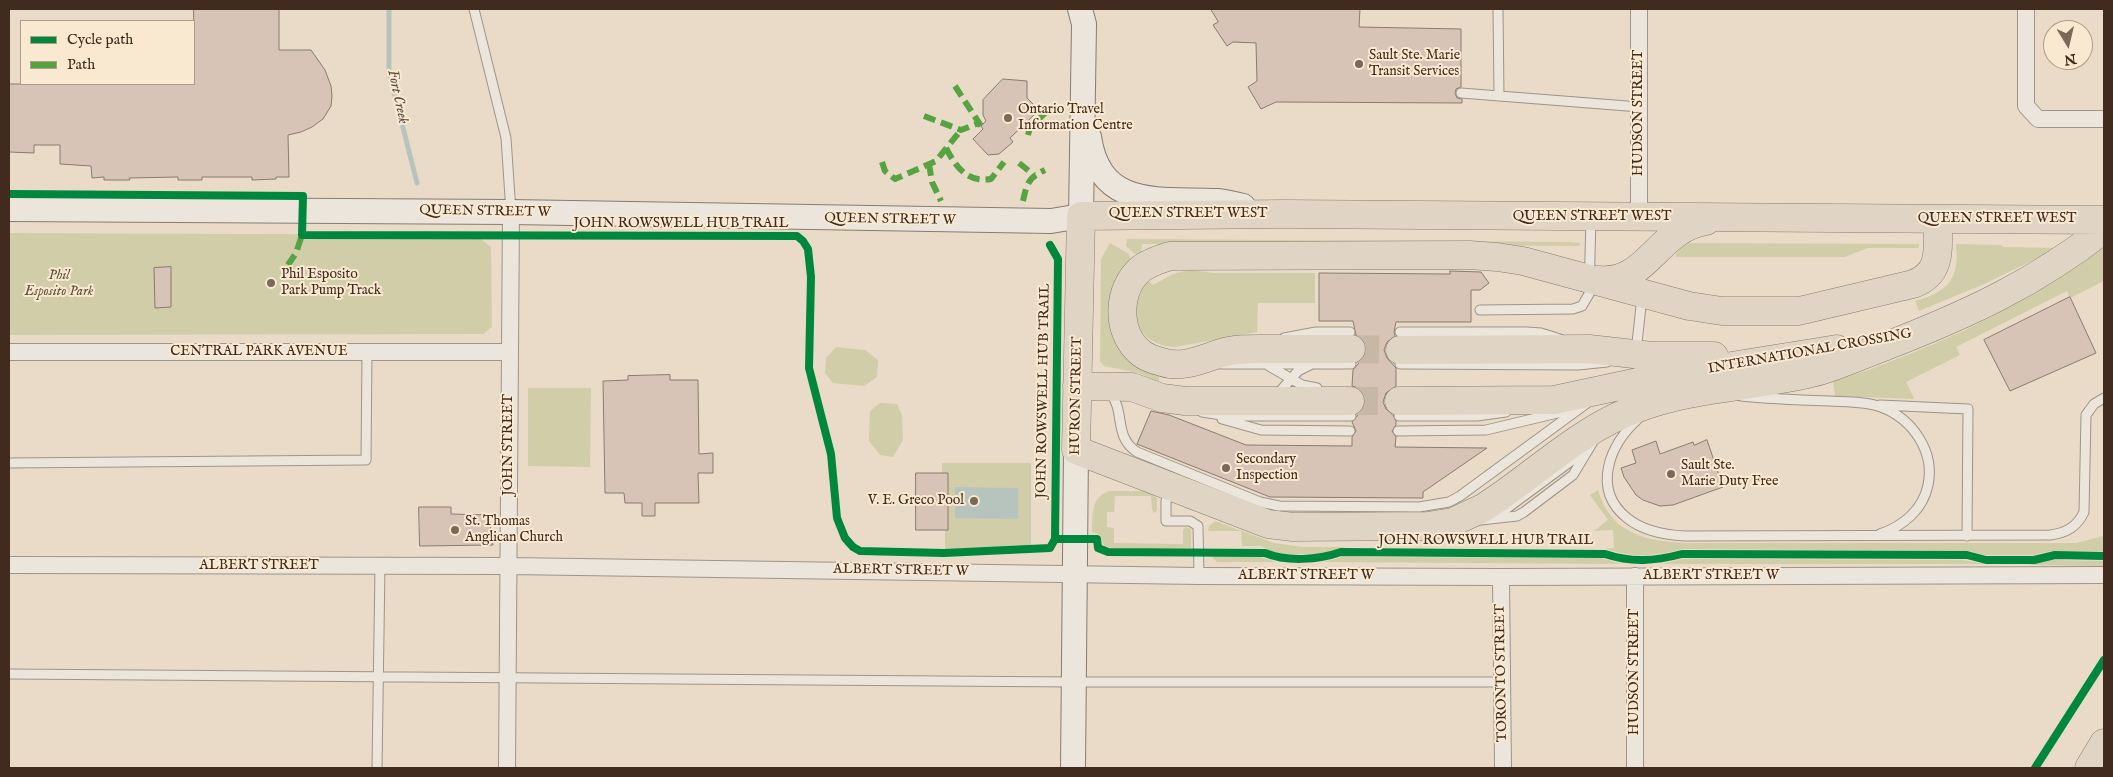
<!DOCTYPE html>
<style>
body{margin:0}
#map{position:relative;width:2113px;height:777px;overflow:hidden;background:#e9dbc7;font-family:"IM FELL English",serif}
canvas{display:block}
.frame{position:absolute;inset:0;border:10px solid #412a1e;pointer-events:none}
.legend{position:absolute;left:20px;top:20px;width:175px;height:65px;box-sizing:border-box;background:#fae9d1;border:1px solid #b09d89;margin:0;padding:6px 9px;list-style:none;font-size:15px;color:#412a1e}
.legend li{display:flex;align-items:center;gap:10px;height:25px}
.legend b{width:25px;border:1px solid #b09d89}
.north{position:absolute;left:2043px;top:20px;width:50px;height:50px;box-sizing:border-box;background:#fae9d1;border:1px solid #b09d89;border-radius:50%;rotate:171deg;font-size:14px;font-weight:700;line-height:20px;text-align:center;color:#412a1e}
.north::after{content:'';display:block;margin:auto;width:18px;height:22px;background:#7c6859;clip-path:polygon(50% 0,100% 100%,50% 72%,0 100%)}
</style>
<div id="map">
<canvas width="2113" height="777"></canvas>
<div class="frame"></div>
<ul class="legend">
<li><b style="height:6px;background:#00873e"></b>Cycle path</li>
<li><b style="height:6px;background:#55a441"></b>Path</li>
</ul>
<div class="north">N</div>
</div>
<script>
const ctx = document.querySelector('canvas').getContext('2d');
ctx.lineJoin = 'round';
function fill(path, color) { ctx.fillStyle = color; ctx.fill(path, 'evenodd'); }
function trace(path, color, width, dash) { ctx.strokeStyle = color; ctx.lineWidth = width; ctx.lineCap = dash ? 'butt' : 'round'; ctx.setLineDash(dash || []); ctx.stroke(path); }
function label(font, color, halo, rows, align = 'center') {
  ctx.font = font + ' "IM FELL English",serif'; ctx.lineWidth = 4; ctx.setLineDash([]); ctx.textBaseline = 'middle'; ctx.strokeStyle = halo; ctx.fillStyle = color; for (const [text, x, y, turn = 0] of rows) {
    ctx.save(); ctx.translate(x, y); ctx.rotate((+turn || 0) * Math.PI / 180); ctx.textAlign = isNaN(turn) ? turn : align; if (halo) ctx.strokeText(text, 0, 0); ctx.fillText(text, 0, 0); ctx.restore();
  }
}
fill(new Path2D(`
 M9 233 476 235 491 247 492 327 483 334 9 335Z
 M1127 239 1432 241V245L1142 244 1141 255 1135 254 1126 246Z
 M1437 241 1568 242 1580 243 1579 246 1437 245Z
 M1110 243 1129 254 1132 262C1115 285 1107 295 1110 324L1159 371V382L1139 373 1104 366 1100 361 1101 259Z
 M1678 243 1919 244V246L1918 248H1868L1844 257H1676Z
 M1956 244 2001 245 2003 247 2058 248 1984 284 1919 311 1915 301C1948 292 1960 279 1956 244Z
 M2101 248H2104V281L2070 298 2067 291 1956 347 1960 355 1906 382 1914 398 1913 399 1835 396 1833 381C1861 374 1886 363 1912 353 1980 326 2043 292 2101 248Z
 M1189 270 1214 273H1315V303H1258L1257 332 1175 347C1136 345 1123 309 1149 281L1153 285 1173 274Z
 M836 347 865 350 878 360 877 377 864 386 833 383 825 373 826 358Z
 M528 388H591L590 467 528 466Z
 M880 403 897 404 902 415 903 440 893 457 880 455 869 441 870 411Z
 M942 463H1031V549H945V530H916V473H942Z
 M1598 490C1611 534 1645 541 1686 543H2076L2104 536V551H2051L2034 555H1984L1969 551 1683 549C1655 556 1634 558 1606 549L1614 548 1613 530 1594 531 1608 520 1590 495Z
 M1109 491H1148L1157 498V511L1154 513 1152 509 1151 496H1115L1114 512H1107V527L1114 528V543L1183 544V530L1186 527 1191 529V548H1111L1104 546 1100 535 1092 532C1093 515 1090 498 1109 491Z
 M1215 521 1274 543 1303 547H1345L1326 554H1276L1261 546H1242L1241 531H1208L1209 526Z
 M1215 556H1257L1276 562H1217L1212 557Z
 M1342 557 1601 558 1621 564 1324 562Z
 M1682 559 1962 560 1986 564H1662Z
 M2051 560 2104 561V566L2028 565Z`), '#d1cda8');
fill(new Path2D(`
 M955 487 1018 488V519L955 518Z`), '#b7c4bd');
trace(new Path2D(`
 M389 9V72L417 183`), '#b7c4bd', 5);
const building = new Path2D(`
 M194 9H279V50H311L325 70 331 86 332 96 331 106 323 119 312 127 301 132 288 135 289 177H276V179L252 180V177H202V180H178V177L129 178 130 180H104V177L92 178 91 166 60 164V145H34V153L9 152V84H194Z
 M1211 9H1360L1359 27 1461 29V87L1456 89 1455 93 1457 98 1462 99V103L1276 102 1261 109 1248 87 1257 81 1256 43 1233 42 1227 46 1213 25 1218 22Z
 M1003 79 1027 81V98L1034 105 1035 114 1010 138 1013 142 999 154 988 155 973 139 983 129 981 126 986 121 983 115V100Z
 M171 267V307L155 308 154 268Z
 M1450 271 1481 272 1489 283 1480 290H1471V322H1396L1394 332 1395 336 1387 342 1384 350 1387 358 1396 368V386L1386 393 1383 402 1386 409 1393 415 1396 421V425L1392 431 1396 437 1395 447 1487 448 1423 492V498L1270 497 1137 444 1151 411 1169 415 1246 445 1352 446V437L1356 431 1352 422 1363 409 1366 401 1363 393 1358 388 1352 386 1353 370 1364 357 1367 349 1364 341 1356 335 1353 321H1319V273L1450 274Z
 M2070 297 2096 353 2010 391 1984 340Z
 M670 375V380H698L699 454 713 453V473H698L699 503H655V516H642V503H625L624 493H605L603 381 628 380V376Z
 M1707 440 1723 487 1673 505 1660 506 1643 500 1636 495 1624 477 1621 468 1636 463 1632 450 1656 441 1660 454 1693 442 1694 445Z
 M916 473H948V530H916Z
 M419 507H451V514L489 515 493 545 420 546Z`);
fill(building, '#d7c4b6');
trace(building, '#877c70', 1);
trace(new Path2D(`
 M1351 349 1400 350
 M1350 401H1399`), '#c7b8a5', 28, [28, 14]);
const lane = new Path2D(`
 M474 9 506 138 511 212
 M1498 9 1499 96
 M1461 93 1640 107
 M1480 310 1573 309 1582 306 1589 294 1591 218
 M1400 332H1527L1541 333 1560 339
 M1284 338 1316 332H1350
 M1636 352 1642 297
 M1221 364H1351
 M1400 364 1578 365 1607 362
 M1269 366 1302 385 1317 388
 M1110 392C1126 413 1113 436 1137 452L1260 502 1279 506 1419 507 1449 502 1460 496 1587 403
 M1276 396 1298 371 1310 365
 M1741 396C1770 399 1799 400 1829 401 1846 402 1865 401 1881 407 1913 419 1935 452 1928 485 1923 510 1903 526 1880 534
 M1880 405 1968 409 1967 536
 M1202 412 1228 416H1351
 M1399 416H1477L1506 412
 M1222 419 1261 430 1350 431
 M1638 419C1610 444 1591 489 1627 518 1643 531 1665 535 1685 536L2050 535C2066 533 2077 527 2084 512L2086 415 2094 404 2104 398
 M1398 431 1486 430 1570 410
 M9 463 366 460 367 352
 M1171 489 1166 501V521H1190L1198 526 1199 576
 M1493 516 1502 512 1586 450
 M1481 520 1517 516 1524 512 1573 475 1594 440
 M9 674 1074 682H1501
 M377 768 380 566`);
const street = new Path2D(`
 M2026 9V106L2038 119H2104
 M1639 218V9
 M9 352H509
 M9 565 509 566 1199 576 1501 577 2104 575
 M1501 577 1503 768
 M507 768 511 212
 M1635 768V576`);
const secondary = new Path2D(`
 M1089 137C1100 211 1161 198 1217 201 1226 202 1235 204 1243 206
 M9 209 511 212 1051 221 1081 216 1084 24 1080 9
 M1073 768 1076 450`);
const highway = new Path2D(`
 M2104 220 1284 214 1081 216 1076 450 1268 524 1293 527 1428 526 1453 522 1483 508C1535 475 1579 429 1638 408 1694 387 1754 387 1812 373 1837 367 1861 355 1886 346 1966 315 2036 283 2104 229
 M1598 280C1636 284 1650 252 1677 233 1685 227 1695 223 1706 221
 M1351 349C1325 349 1300 349 1274 349 1257 349 1238 348 1221 353 1202 359 1182 369 1162 362 1154 360 1147 358 1141 353 1115 332 1117 288 1142 268 1151 262 1160 259 1170 256L1469 255 1497 257 1523 261 1689 306 1722 311H1799L1913 284C1944 273 1937 246 1938 219
 M1400 350 1589 349 1652 356H1714
 M1077 386 1132 387 1162 398 1185 401H1350
 M1399 401 1554 400 1657 378 1837 349
 M2089 768 2104 743`);
trace(lane, '#9e9487', 11);
trace(street, '#9e9487', 18);
trace(secondary, '#877c70', 26);
trace(highway, '#877c70', 29);
trace(lane, '#ece5db', 9);
trace(street, '#ece5db', 16);
trace(secondary, '#ece5db', 24);
trace(highway, '#e0d5c5', 28);
trace(new Path2D(`
 M955 86 981 126
 M924 116 961 130 979 123
 M1028 135 1030 128 1047 111
 M946 148C956 167 967 183 991 179L1004 162
 M882 162 885 171 895 179 936 161 961 130
 M1019 163 1034 175
 M929 164 932 182 941 201
 M1023 201C1027 183 1028 178 1045 170
 M288 265 296 253 302 235`), '#55a441', 6, [12, 6]);
trace(new Path2D(`
 M9 194 303 196 302 235 797 236 803 241 808 249 811 277 809 368 831 454 837 518 845 538 853 547 860 551 944 553 1050 548 1055 539 1058 259 1050 245
 M1055 539H1097L1098 548 1108 552 1265 553C1287 562 1318 560 1341 552L1605 554C1632 563 1655 561 1682 554L1967 555 1986 560H2034L2055 555 2104 556
 M2035 768 2104 660`), '#00873e', 8);
for (const [x, y, r, color] of [
 [1359,64,5,"#7c6859"],
 [1008,118,5,"#7c6859"],
 [271,283,5,"#7c6859"],
 [1226,468,5,"#7c6859"],
 [1671,474,5,"#7c6859"],
 [974,501,5,"#7c6859"],
 [455,530,5,"#7c6859"]
]) { const dot = new Path2D(); dot.arc(x, y, r, 0, 2 * Math.PI); ctx.fillStyle = color; ctx.fill(dot); trace(dot, '#fae9d1', 2); }
label('14px', '#412a1e', '#fae9d1', [
 ["Sault Ste. Marie",1369,56],
 ["Transit Services",1369,72],
 ["Ontario Travel",1018,110],
 ["Information Centre",1018,126],
 ["Phil Esposito",281,275],
 ["Park Pump Track",281,291],
 ["Secondary",1236,460],
 ["Inspection",1236,476],
 ["Sault Ste.",1681,466],
 ["Marie Duty Free",1681,482],
 ["V. E. Greco Pool",964,501,"right"],
 ["St. Thomas",465,522],
 ["Anglican Church",465,538]
], 'left');
label('14px', '#412a1e', '#fae9d1', [
 ["HUDSON STREET",1639,113,-90],
 ["QUEEN STREET W",485,212,1],
 ["QUEEN STREET WEST",1188,214],
 ["QUEEN STREET WEST",1592,217],
 ["QUEEN STREET WEST",1997,219],
 ["QUEEN STREET W",890,220,1],
 ["JOHN ROWSWELL HUB TRAIL",681,224],
 ["CENTRAL PARK AVENUE",259,352],
 ["INTERNATIONAL CROSSING",1810,352,-10],
 ["JOHN ROWSWELL HUB TRAIL",1044,391,-89],
 ["HURON STREET",1077,396,-89],
 ["JOHN STREET",509,445,-90],
 ["JOHN ROWSWELL HUB TRAIL",1486,541],
 ["ALBERT STREET",259,566],
 ["ALBERT STREET W",901,571,1],
 ["ALBERT STREET W",1306,576],
 ["ALBERT STREET W",1711,576],
 ["HUDSON STREET",1635,672,-90],
 ["TORONTO STREET",1502,673,-91]
]);
label('italic 14px', '#60503a', '#fae9d1', [
 ["Phil",59,276],
 ["Esposito Park",59,292]
]);
label('italic 15px', '#594e45', '#fae9d1', [
 ["Fort Creek",397,97,78]
]);
</script>
